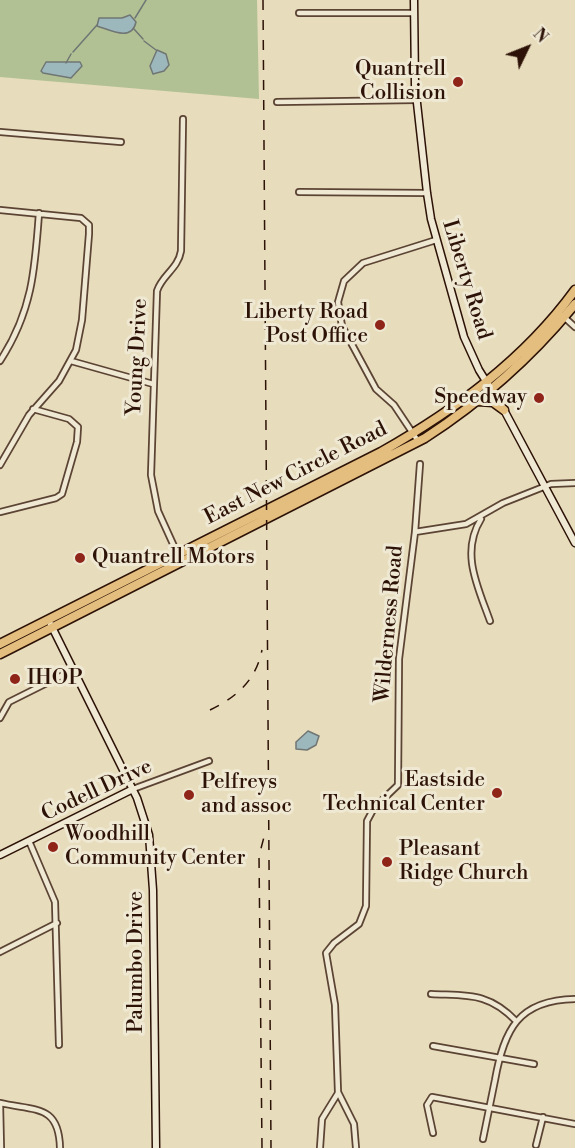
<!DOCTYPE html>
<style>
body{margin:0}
#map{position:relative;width:575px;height:1148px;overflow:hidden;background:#e7dcbc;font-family:"Libre Bodoni",serif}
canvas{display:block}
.north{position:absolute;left:497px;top:18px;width:60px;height:60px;-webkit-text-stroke:4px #efe8d3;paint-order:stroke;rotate:47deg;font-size:16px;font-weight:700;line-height:24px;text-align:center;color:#2d1207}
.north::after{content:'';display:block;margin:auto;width:21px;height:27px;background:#2d1207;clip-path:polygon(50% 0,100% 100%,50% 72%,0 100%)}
</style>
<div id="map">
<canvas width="575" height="1148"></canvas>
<div class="north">N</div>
</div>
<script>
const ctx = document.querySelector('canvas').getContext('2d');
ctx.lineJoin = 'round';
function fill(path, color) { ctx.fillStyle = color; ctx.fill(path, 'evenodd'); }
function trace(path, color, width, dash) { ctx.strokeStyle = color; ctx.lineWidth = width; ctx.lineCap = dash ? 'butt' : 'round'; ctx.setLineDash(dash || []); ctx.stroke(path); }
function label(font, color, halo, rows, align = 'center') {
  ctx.font = font + ' "Libre Bodoni",serif'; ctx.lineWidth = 6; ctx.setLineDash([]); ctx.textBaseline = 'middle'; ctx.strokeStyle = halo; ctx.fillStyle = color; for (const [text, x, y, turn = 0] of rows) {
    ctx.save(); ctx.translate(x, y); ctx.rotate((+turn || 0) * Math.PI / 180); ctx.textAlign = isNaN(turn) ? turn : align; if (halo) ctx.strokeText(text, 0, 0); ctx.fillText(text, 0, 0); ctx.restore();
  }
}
fill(new Path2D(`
 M0 0H257L259 99 0 77Z`), '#b2c194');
const water = new Path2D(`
 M130 15 136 22C132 42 110 30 97 26L99 18H122Z
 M157 50 166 54 169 65 164 71 153 74 150 66Z
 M46 62H80L82 66 71 78 43 73 41 71Z
 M308 731 319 736 316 745 307 750 296 749V742Z`);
fill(water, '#9db8bd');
trace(water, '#707674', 1.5);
trace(new Path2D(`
 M135 18 146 0
 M134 29 143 39
 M144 41 156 50
 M73 52 97 25
 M66 63 71 54`), '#707674', 1.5);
const street = new Path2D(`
 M299 13H414
 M277 102 416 100
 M0 132 121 142
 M299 192 427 193
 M0 210 81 218 89 225V234L82 320 76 350 59 381 29 415 0 465
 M564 317 575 327
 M0 361C32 312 35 270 39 213
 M71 361 153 384
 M418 441 394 405 376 389 342 326 338 302 344 281 363 263 436 240
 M0 512 56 498 62 494 77 442 78 427 69 419 33 409
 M481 519C460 553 478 587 490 621
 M415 532 466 524 503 503 551 484 575 483
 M178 555 158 511 151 475 157 291C162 275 178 269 181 251L183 119
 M0 718 9 702 73 670
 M133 789 209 761
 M29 841 55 902 59 1045
 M0 952 57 923
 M431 994C468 996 488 992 516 1021
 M433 1046 534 1064
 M0 1103C35 1111 59 1104 60 1148
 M0 1103 1 1148
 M433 1133 427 1105 432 1097 575 1124
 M483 1139C487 1120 491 1100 495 1080 504 1030 518 1000 575 999
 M536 1145 543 1117
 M320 1148 322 1119 338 1093
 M356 1148 354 1124 338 1092 335 1005 326 953 334 943 359 924 366 906 367 821 374 808 398 785 399 659 415 532 420 464`);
const secondary = new Path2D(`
 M414 0 415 85 427 193 431 219 457 312 464 337 479 370 504 410 575 543
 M51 625 137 798 149 835 153 890 156 1148
 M0 855 133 789`);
const highway = new Path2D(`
 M478 401 493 402 504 410
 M0 644 381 452C455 410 524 360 575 290
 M0 654 425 438C482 401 532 357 575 304`);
trace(street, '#5c4434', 8);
trace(secondary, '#2d1207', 9);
trace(highway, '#2d1207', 11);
trace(street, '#efe8d3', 4.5);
trace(secondary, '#efe8d3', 6);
trace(highway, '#e4be7e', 8);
trace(new Path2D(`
 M263 0 271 1148
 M210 710C237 697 256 680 262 650
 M262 1148 259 856 264 837`), '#2d1207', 1.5, [10, 10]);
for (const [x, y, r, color] of [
 [458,82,6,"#8f2418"],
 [380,325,6,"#8f2418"],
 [539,398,6,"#8f2418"],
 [80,558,6,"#8f2418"],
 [15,679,6,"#8f2418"],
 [497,793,6,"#8f2418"],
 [189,795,6,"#8f2418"],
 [53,847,6,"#8f2418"],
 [387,862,6,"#8f2418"]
]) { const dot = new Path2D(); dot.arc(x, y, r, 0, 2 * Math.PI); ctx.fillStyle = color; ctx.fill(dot); trace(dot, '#efe8d3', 2); }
label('21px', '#2d1207', '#efe8d3', [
 ["Quantrell",446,70,"right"],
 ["Collision",446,94,"right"],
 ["Liberty Road",368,313,"right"],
 ["Post Office",368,337,"right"],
 ["Speedway",527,398,"right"],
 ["Quantrell Motors",92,558],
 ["IHOP",27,679],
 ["Eastside",485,781,"right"],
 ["Technical Center",485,805,"right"],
 ["Pelfreys",201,783],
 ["and assoc",201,807],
 ["Woodhill",65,835],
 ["Community Center",65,859],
 ["Pleasant",399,850],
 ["Ridge Church",399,874]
], 'left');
label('21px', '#2d1207', '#efe8d3', [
 ["Liberty Road",466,280,73],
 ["Young Drive",138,357,-87],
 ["East New Circle Road",296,474,-27],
 ["Wilderness Road",390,624,-85],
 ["Codell Drive",97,791,-25],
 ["Palumbo Drive",137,962,-90]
]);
</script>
